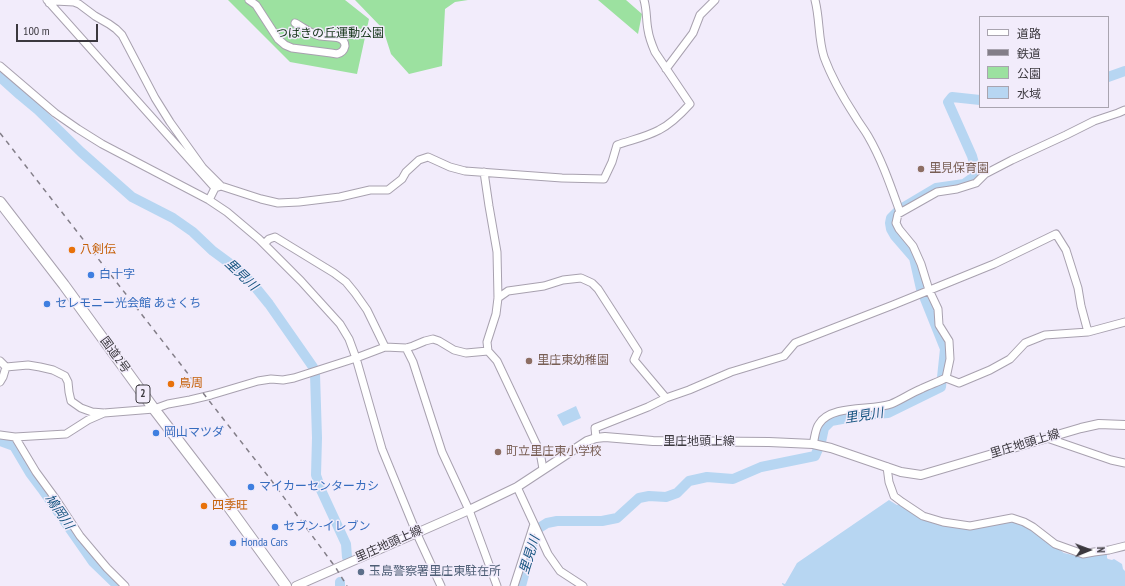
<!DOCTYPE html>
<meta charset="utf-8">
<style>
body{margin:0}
#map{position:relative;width:1125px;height:586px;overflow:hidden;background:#f2ecfb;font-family:"PT Sans Narrow","Noto Sans JP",sans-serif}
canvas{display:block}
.legend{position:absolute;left:979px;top:16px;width:130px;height:92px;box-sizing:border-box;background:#f2ecfb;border:1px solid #a9a4af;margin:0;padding:5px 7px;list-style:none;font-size:12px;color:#3b383e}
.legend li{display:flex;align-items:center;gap:8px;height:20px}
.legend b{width:20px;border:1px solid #a9a4af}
.north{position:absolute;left:1069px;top:530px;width:40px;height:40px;-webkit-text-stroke:3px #f2ecfb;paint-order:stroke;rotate:89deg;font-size:11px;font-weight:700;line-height:16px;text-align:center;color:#3b383e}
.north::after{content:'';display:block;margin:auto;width:14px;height:18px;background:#3b383e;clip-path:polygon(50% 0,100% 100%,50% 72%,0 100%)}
.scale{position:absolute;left:16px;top:24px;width:82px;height:18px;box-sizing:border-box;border:2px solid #3b383e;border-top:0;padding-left:5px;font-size:12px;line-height:14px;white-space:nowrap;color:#3b383e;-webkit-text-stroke:3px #f2ecfb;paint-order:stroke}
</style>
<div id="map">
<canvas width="1125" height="586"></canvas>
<ul class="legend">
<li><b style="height:5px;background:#fff"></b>道路</li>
<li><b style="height:5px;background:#837e88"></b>鉄道</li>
<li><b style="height:11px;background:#9ce1a0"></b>公園</li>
<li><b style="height:11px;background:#b7d6f2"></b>水域</li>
</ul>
<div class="north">N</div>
<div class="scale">100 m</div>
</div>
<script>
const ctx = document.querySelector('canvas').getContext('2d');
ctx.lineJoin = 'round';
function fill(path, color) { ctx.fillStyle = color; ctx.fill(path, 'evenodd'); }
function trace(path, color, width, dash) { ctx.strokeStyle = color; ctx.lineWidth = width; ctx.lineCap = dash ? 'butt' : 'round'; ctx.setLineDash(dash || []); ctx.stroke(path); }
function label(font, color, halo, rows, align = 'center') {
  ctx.font = font + ' "PT Sans Narrow","Noto Sans JP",sans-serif'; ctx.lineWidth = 3; ctx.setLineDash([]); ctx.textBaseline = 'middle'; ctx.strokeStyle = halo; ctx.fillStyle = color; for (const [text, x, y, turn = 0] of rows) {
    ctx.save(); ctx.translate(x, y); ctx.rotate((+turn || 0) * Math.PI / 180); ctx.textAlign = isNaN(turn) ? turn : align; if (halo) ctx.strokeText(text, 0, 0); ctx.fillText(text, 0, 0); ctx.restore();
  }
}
fill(new Path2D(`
 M228 0H345L369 19 357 74 290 62Z
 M355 0H468L455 2 445 9 442 66 409 74 391 54 383 29Z
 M598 0H626L642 14 638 34Z`), '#9ce1a0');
fill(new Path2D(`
 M576 406 581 418 563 426 557 415Z
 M889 500 897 505 899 504 948 525 1012 522 1019 524 1020 522 1064 553 1081 557 1101 553H1107V558L1108 559 1112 560 1114 559 1122 564 1123 569 1125 571V586H784L782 584V583L785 584 797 563Z`), '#b7d6f2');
trace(new Path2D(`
 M0 77 20 95 38 110 81 152 132 197 173 218 193 232 213 251 232 265 252 283 269 304 313 367 315 374 317 438 316 475 321 490 346 544 347 557
 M1108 77 1125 71
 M0 441 14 446 30 473 42 489 93 562 118 586
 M340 582V586
 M521 586 534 539 539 528 547 523 557 521H602L617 518 639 498 649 496 666 497 677 493 689 481 707 477 733 479 761 467 815 456 821 442 824 428 831 421 864 415 888 413 941 387 945 349 921 289 914 258 895 236 891 229 890 223 891 218 899 210 936 188 964 184 975 176 976 170 972 156 948 102 952 97 980 100`), '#b7d6f2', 10);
const minor = new Path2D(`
 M47 0 215 188 209 200
 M249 0 256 5 278 39 285 45 292 48 331 53 337 54C341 53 344 51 345 46 345 34 327 38 320 36 311 34 303 27 295 23
 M815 0C820 19 818 38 824 57 831 76 844 99 855 116 859 123 864 129 868 136 882 160 891 187 900 212
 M49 3 55 1 74 2 79 4 95 16 109 24 116 29 122 35 155 98 170 122 203 168 221 186
 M0 66 55 113 78 129 102 144 209 200 227 212 259 239 301 281 340 324 349 339 356 358 382 449 416 532 441 586
 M666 69 693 33 700 15 715 0
 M484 172 489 206 497 252 498 298 496 314 487 342 488 351 497 361 540 452 543 469
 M215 188 221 186 261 199 278 203 299 202 340 197 370 190H388L402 179 406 172 419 160 428 157 450 167 465 171 562 178 604 179 612 162 617 145C631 140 646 137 659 130 671 124 681 114 690 104L655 52C652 45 649 37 648 30 646 20 647 10 644 0
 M264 244 269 239 275 237 334 273 346 282 355 293 367 310 385 347
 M498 298 508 291 544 286 563 280 581 278 592 283 598 289 638 351 634 360 666 398
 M406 348 413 362 442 452 469 510 497 586
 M0 361 6 367 3 377 0 382
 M6 367 28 365 40 367 53 370 65 376 68 382 69 392 71 401 81 408 92 412 104 413 154 409 168 404 190 400 211 395 258 381 271 379 283 380 294 378 356 358 385 347 406 348 413 346 425 341 433 339 439 341 454 350 466 353 488 351
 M946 378 950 359 949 341 939 325 938 309 929 290 921 264 913 246 899 229 896 223 898 214 937 192 957 189 976 183 985 174 1012 160 1066 135 1094 121 1118 113 1125 110
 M0 435 15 437 36 472 55 498 80 536 107 568 125 586
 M15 437 66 434 88 420 104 413
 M596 438 595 428 648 407 666 398 689 390 731 372 784 356 795 343 893 305 994 264 1056 234 1066 250 1078 288 1081 306 1088 332
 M1047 438 1111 460 1125 463
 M813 444C815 438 815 429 819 424 831 404 872 411 891 404 901 400 911 393 921 389 929 385 938 382 946 378L959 383 990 370 1010 359 1025 343 1045 335 1088 332 1125 322
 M887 467 889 482 894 496 902 502 923 516 943 522 970 526 1012 518 1024 522 1033 527 1055 544 1083 554 1094 552 1109 550 1125 546
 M517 487 548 554 560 571 583 586
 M514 586 534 524`);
const major = new Path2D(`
 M296 586 469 510 517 487 587 441 596 438 605 437 653 441 769 442 813 444 831 448 901 472 921 475 1081 428 1099 424 1125 425`);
const highway = new Path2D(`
 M0 202 64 285 154 409 223 499 286 586`);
trace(minor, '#a8a1af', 9);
trace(major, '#a8a1af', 10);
trace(highway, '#a8a1af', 12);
trace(minor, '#fff', 7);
trace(major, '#fff', 8);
trace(highway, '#fff', 10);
trace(new Path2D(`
 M0 133 271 480 336 568 347 586`), '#837e88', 1.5, [5, 5]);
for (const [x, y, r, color] of [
 [921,169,4,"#8d6e63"],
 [72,250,4,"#e8710a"],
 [91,275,4,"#3f7fe0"],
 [47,304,4,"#3f7fe0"],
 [529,361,4,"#8d6e63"],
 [171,384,4,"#e8710a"],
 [156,433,4,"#3f7fe0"],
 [498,452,4,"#8d6e63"],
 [251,487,4,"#3f7fe0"],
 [204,506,4,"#e8710a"],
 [275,527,4,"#3f7fe0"],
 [233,543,4,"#3f7fe0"],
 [361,572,4,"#5c6f8a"]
]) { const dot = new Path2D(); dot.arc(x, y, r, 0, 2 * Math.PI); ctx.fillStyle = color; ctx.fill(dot); trace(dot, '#f2ecfb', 1.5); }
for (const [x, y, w] of [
 [143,394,14]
]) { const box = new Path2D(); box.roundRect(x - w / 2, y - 9, w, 18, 3); ctx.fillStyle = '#f2ecfb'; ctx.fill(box); trace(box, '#3b383e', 1); }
label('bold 11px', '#3b383e', null, [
 ["2",143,394]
]);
label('12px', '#143418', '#f2ecfb', [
 ["つばきの丘運動公園",330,34]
]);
label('12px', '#785e54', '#f2ecfb', [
 ["里見保育園",929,169],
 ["里庄東幼稚園",537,361],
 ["町立里庄東小学校",506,452]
], 'left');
label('12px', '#c56008', '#f2ecfb', [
 ["八剣伝",80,250],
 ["鳥周",179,384],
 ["四季旺",212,506]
], 'left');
label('12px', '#366cbe', '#f2ecfb', [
 ["白十字",99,275],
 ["セレモニー光会館 あさくち",55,304],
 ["岡山マツダ",164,433],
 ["マイカーセンターカシ",259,487],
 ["セブン-イレブン",283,527],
 ["Honda Cars",241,543]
], 'left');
label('12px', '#3b383e', '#f2ecfb', [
 ["国道2号",115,355,54],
 ["里庄地頭上線",699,442],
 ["里庄地頭上線",1025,444,-17],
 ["里庄地頭上線",389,544,-24]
]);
label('12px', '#4e5e75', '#f2ecfb', [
 ["玉島警察署里庄東駐在所",369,572]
], 'left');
label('italic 13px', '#175581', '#f2ecfb', [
 ["里見川",241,275,43],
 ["里見川",864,416,-9],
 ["鳩岡川",59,512,55],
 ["里見川",530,555,-73]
]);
</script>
